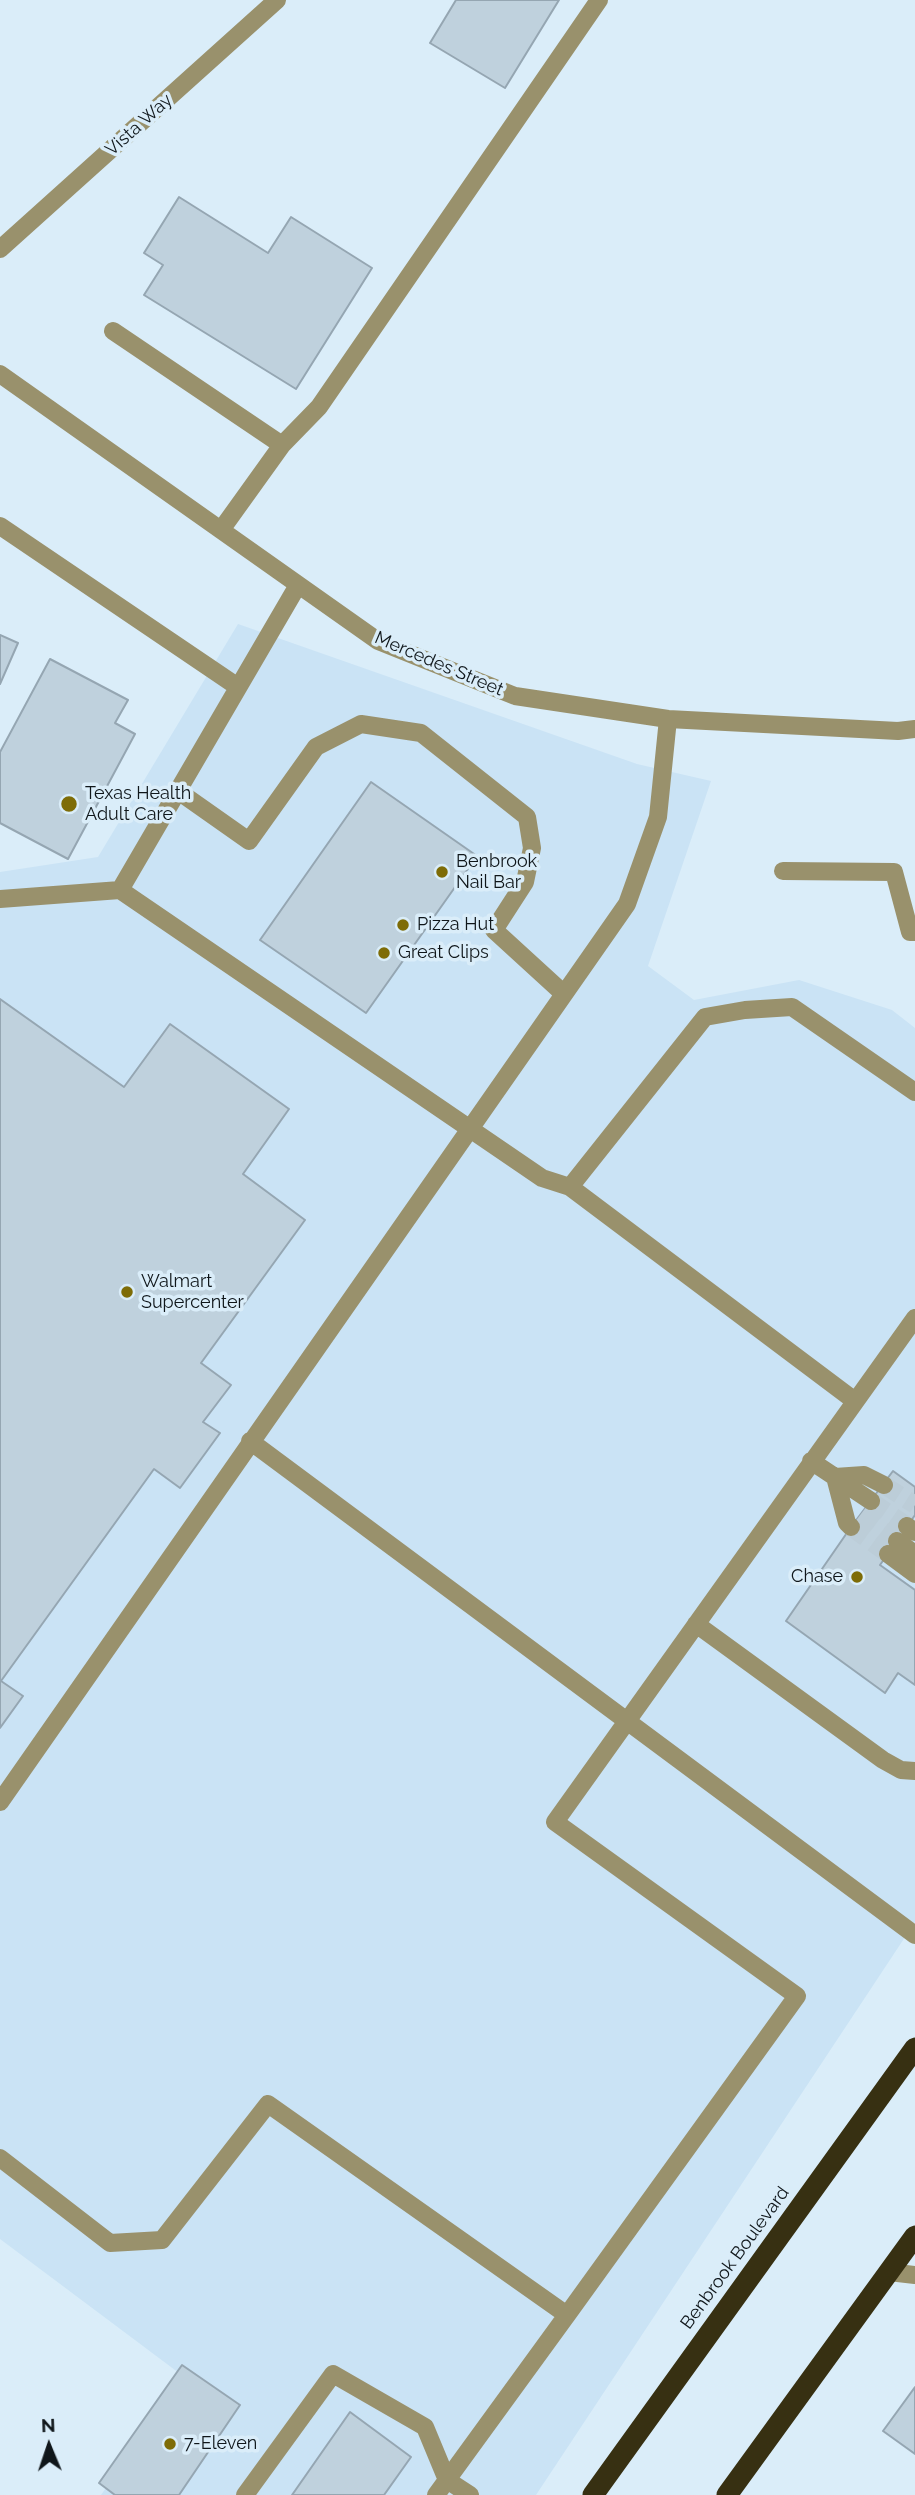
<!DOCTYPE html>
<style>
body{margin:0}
#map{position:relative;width:915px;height:2495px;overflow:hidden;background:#daedf9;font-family:Raleway,sans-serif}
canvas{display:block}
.north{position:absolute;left:14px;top:2411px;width:70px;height:70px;-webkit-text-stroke:5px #daedf9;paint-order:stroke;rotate:358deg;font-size:19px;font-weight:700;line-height:28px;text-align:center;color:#0f161a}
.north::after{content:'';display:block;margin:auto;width:24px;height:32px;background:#0f161a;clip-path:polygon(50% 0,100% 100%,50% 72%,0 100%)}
</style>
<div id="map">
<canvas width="915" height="2495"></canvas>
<div class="north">N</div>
</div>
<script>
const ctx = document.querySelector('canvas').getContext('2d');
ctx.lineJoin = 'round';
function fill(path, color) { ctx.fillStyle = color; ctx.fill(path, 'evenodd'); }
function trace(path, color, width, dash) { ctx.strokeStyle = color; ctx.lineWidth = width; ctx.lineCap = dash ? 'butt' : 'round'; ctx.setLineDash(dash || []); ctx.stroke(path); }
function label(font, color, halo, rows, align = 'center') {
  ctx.font = font + ' Raleway,sans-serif'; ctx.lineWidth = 7; ctx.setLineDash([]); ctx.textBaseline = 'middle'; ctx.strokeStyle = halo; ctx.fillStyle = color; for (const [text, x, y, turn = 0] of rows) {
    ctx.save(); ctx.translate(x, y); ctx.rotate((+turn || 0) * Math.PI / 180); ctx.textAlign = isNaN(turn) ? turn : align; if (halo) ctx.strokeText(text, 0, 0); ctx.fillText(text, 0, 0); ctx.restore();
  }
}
fill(new Path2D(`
 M238 624 637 764 711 781 648 966 694 1000 799 980 892 1010 915 1028V1922L536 2495H101L183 2376 0 2239V872L98 857Z`), '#cae3f5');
const building = new Path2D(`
 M456 0H559L505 88 430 43Z
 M179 197 268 253 291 217 372 268 296 389 144 295 163 265 144 253Z
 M0 635 18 643 0 684Z
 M50 659 128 700 115 723 135 734 68 859 0 823V752Z
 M371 782 477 856 366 1013 260 940Z
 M0 999 124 1087 170 1024 289 1109 243 1174 305 1220 201 1363 231 1385 203 1422 220 1433 180 1488 154 1469 1 1681 23 1696 0 1728Z
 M893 1471 915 1487V1515L880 1565 915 1590V1685L898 1673 885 1693 786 1621 851 1527Z
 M182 2365 240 2405 179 2495H115L99 2483Z
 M915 2387V2454L883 2431Z
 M350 2412 411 2457 384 2495H292Z`);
fill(building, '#bfd1dd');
trace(building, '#95a6b2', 2);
trace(new Path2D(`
 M884 1485 915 1505
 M871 1501 907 1526
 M861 1514 897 1541
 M851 1527 888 1554`), '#bccdd8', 18, [18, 9]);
trace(new Path2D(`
 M0 249 277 0
 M113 331 282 445
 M0 374 378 641 515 696 668 719 898 731 915 729
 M0 526 238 687
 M221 530 282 445 319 407 599 0
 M178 791 249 841 316 747 361 724 421 733 527 817 532 848 525 882 494 930 564 994
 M783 871 894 872 910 932H915
 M120 890 542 1178 570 1187 705 1017 745 1010 792 1007 915 1092
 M0 899 120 890 298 585
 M570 1187 855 1401
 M250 1441 915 1935
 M811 1461 871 1501
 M907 1526 915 1532
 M851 1527 847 1523 835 1477 864 1475 884 1485
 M897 1541 915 1554
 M888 1554 915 1574
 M696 1624 883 1760 901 1770 915 1771
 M0 1802 627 904 658 817 668 719
 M0 2158 110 2243 162 2240 268 2104 567 2315 797 1996 555 1822 915 1318
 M889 2272 915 2275
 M245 2495 333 2374 425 2427 447 2480 470 2495
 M436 2495 567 2315`), '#99916c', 18);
trace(new Path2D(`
 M593 2495 915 2048
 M727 2495 915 2236`), '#373012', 21);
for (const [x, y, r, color] of [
 [69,804,9,"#7e6c07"],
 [442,872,7,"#7e6c07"],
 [403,925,7,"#7e6c07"],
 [384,953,7,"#7e6c07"],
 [127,1292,7,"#7e6c07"],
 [857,1577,7,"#7e6c07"],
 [170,2444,7,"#7e6c07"]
]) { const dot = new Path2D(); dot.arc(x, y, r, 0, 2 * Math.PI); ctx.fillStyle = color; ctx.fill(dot); trace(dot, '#daedf9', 2.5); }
label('18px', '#0f161a', '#daedf9', [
 ["Vista Way",139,125,-42],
 ["Mercedes Street",439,664,23],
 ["Benbrook Boulevard",735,2258,-54]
]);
label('18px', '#0f161a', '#daedf9', [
 ["Texas Health",85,794],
 ["Adult Care",85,815],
 ["Benbrook",456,862],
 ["Nail Bar",456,883],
 ["Pizza Hut",417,925],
 ["Great Clips",398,953],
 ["Walmart",141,1282],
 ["Supercenter",141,1303],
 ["Chase",843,1577,"right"],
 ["7-Eleven",184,2444]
], 'left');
</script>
